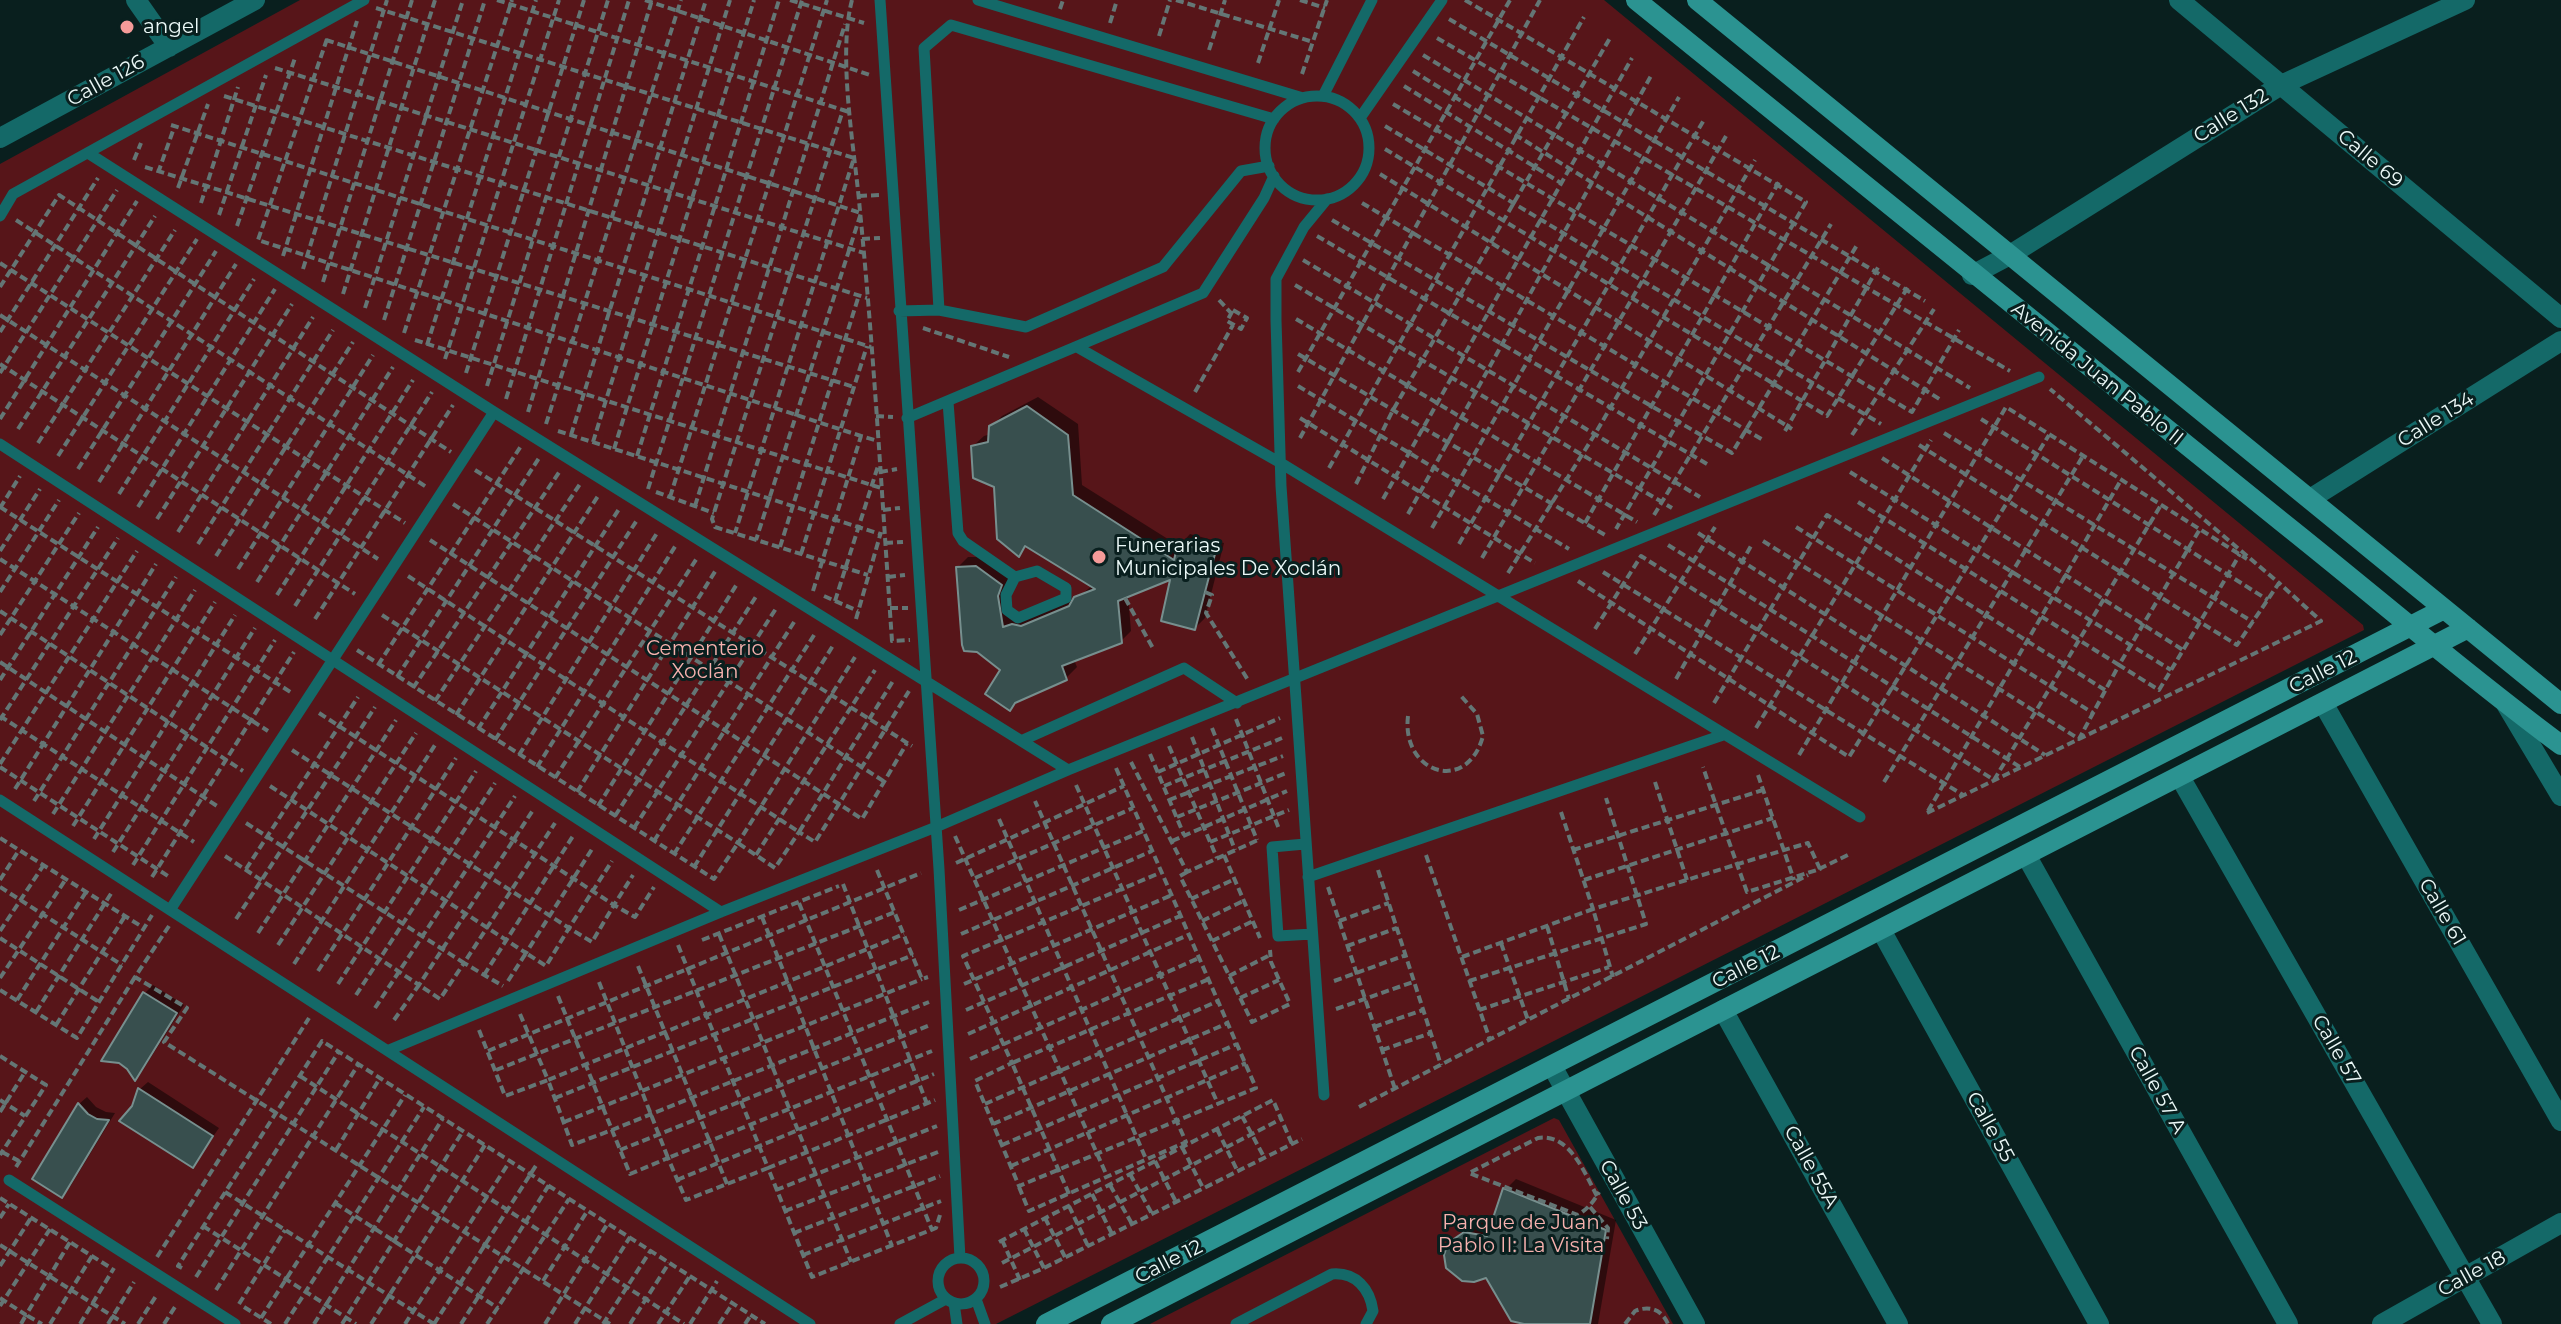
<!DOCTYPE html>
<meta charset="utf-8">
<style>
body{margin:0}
canvas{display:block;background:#091f1e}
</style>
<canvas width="2561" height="1324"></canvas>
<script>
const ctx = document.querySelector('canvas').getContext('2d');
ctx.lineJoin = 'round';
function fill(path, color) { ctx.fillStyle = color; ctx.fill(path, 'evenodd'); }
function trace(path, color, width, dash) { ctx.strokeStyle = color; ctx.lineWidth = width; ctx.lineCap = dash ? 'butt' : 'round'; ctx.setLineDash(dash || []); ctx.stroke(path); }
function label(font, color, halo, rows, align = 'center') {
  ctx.font = font + ' Montserrat,sans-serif'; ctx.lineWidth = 6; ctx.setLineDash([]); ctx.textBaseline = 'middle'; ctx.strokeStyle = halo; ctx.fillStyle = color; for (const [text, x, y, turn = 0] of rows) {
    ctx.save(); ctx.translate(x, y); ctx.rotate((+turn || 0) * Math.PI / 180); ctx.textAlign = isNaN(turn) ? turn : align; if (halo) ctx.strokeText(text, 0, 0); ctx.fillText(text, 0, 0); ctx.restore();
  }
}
fill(new Path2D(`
 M300 0H1604L2363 625 2364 630 996 1324H0V164Z
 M1554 1118 1559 1120 1673 1324H1150Z`), '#571519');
fill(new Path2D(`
 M1038 397 1078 424 1082 485 1179 546 1190 534 1224 543 1205 618 1195 628 1173 577 1128 595 1131 631 1120 642 1074 660 1077 667 1066 678 1003 669 958 567 968 557H988L1011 574 1007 584 1013 619 1033 616 1077 598 1093 585 1028 545 1019 554 996 486 973 446 984 436 991 434V427L1002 416Z
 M153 985 184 1005 143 1070 136 1078 120 1062 145 993Z
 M148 1082 219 1128 193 1165 134 1107 140 1089Z
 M87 1097 96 1107 106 1112 115 1113 70 1187 62 1195 35 1178 79 1104Z
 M1516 1179 1616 1220 1598 1324H1533L1487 1276 1468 1281 1457 1277 1448 1267 1449 1244 1470 1224 1484 1222 1493 1224 1505 1190Z`), '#0007');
const building = new Path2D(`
 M1027 406 1068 435 1073 495 1174 560 1178 543 1215 554 1195 630 1161 621 1170 580 1118 601 1122 643 1062 666 1067 680 1015 703 1010 711 985 694 1000 670 977 652 964 651 962 645 956 567 976 566 1002 585 998 596 1003 627 1012 624 1021 626 1069 606 1074 597 1095 589 1025 546 1019 557 997 539 994 487 973 478 971 446 988 442 989 426Z
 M143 992 177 1013 135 1081 127 1069 119 1063 101 1061Z
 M138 1088 213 1136 193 1168 119 1121 132 1106Z
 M78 1103 88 1114 97 1119 109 1120 62 1198 32 1179Z
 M1503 1188 1606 1230 1590 1324H1524L1511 1321 1486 1278 1474 1282 1462 1281 1446 1268 1444 1255 1448 1243 1464 1232 1487 1236Z`);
fill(building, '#384f4e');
trace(building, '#778f8e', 2);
trace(new Path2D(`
 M497 0 843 110
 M645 0 870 75
 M790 0 864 23
 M852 0C837 57 855 151 860 211 874 354 882 498 892 641L910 640
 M1176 0 1313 42
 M1300 0 1325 8
 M1465 0 1806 202 1616 529
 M376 8 854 158 735 533
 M1060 9 1063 0
 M1449 19 1925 301
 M1110 23 1117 0
 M1159 36 1170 0
 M1437 38 2010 371
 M327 39 258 240 861 436
 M326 40 861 213 756 540
 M1209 50 1225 0
 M1423 55 1970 388
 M1258 63 1279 0
 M275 68 864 253
 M1413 71 1941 400
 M1302 74 1327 0
 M1404 86 1561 183
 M224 96 867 298
 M1393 104 1912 412 1959 330
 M849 112 843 110 712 519 715 527 868 575
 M171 125 871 347
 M1385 126 1881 424
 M1385 149 1827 416 1908 287
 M134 160 141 143
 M145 167 854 387
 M158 173 175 125
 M1380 174 1792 429
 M178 188 208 104
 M859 196 879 195
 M201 203 238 87
 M1362 203 1763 440
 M219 215 266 75
 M16 220 428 488
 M1332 220 1732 453 1857 245
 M237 226 295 58
 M1317 236 1707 464
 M862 239 880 238
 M283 256 357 21
 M1303 260 1700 497
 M0 263 405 523
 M303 269 387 0
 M323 282 412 0
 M1295 285 1672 508
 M0 287 59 195 451 452
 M343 294 435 0
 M1219 300 1231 313
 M365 308 463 0
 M1233 310 1247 318 1241 329 1227 321Z
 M0 315 378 559
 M1296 319 1637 522
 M384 320 485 0
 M923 328 1009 357
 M0 332 98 178
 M404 333 512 0
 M415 340 881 488
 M427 345 536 0
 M1298 354 1605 535
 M445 359 559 0
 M0 364 355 594
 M1298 372 1510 0
 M0 373 117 190
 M466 373 584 0
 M487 386 608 0
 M1298 386 1569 549
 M1195 392 1233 325
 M506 399 629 0
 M528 412 652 0
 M876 416 893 417
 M1300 418 1535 563
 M0 419 137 201
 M1981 419 2268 600
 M546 424 681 0
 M18 429 155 216
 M558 431 880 534
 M1785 431 1880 264
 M1944 433 2253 622
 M571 435 706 0
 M1852 435 1934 309
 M1300 438 1540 0
 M593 442 730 0
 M38 443 175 230
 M1919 445 2200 622 2240 554
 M614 449 754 0
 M58 456 197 239
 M637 456 779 0
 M1882 458 2183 650
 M1329 468 1584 17
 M78 469 216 251
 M475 470 912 746
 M880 472 897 469
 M1850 472 2171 670
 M99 482 236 264
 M1356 484 1393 410 1610 38
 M648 489 802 0
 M656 492 714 513
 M119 494 254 279
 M670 497 827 0
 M1383 499 1632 58
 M1858 502 2119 665 2200 529
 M453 504 885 782
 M695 506 845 24
 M0 507 292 693
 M138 507 275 289
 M0 508 20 476
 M883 510 900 508
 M1408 514 1652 74
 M1654 515 1831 224
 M157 519 292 304
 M1585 523 1780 180
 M1796 527 2093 713
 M1432 528 1679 97
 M178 532 313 317
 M1698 533 2045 755
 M430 540 839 804 909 691
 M1763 541 2079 739 2321 621 2279 583
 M885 543 903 542
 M198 544 333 330
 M1459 544 1705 118
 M1668 545 2020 767
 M780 547 859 295
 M0 551 40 489
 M801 554 867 346
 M216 556 353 342
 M1482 558 1726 136
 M0 559 268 731
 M238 569 373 355
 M1603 572 1963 795
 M1508 573 1595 434 1755 160
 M408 576 799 832 893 681
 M888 577 905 575
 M1578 581 1849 757 2049 435
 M257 582 393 367
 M813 591 861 436 878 441
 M0 592 59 500
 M1205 592 1212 595 1206 613 1248 680
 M277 595 413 380
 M824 596 858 611
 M1125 598 1154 650
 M835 601 878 466
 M295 606 432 392
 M890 608H908
 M0 611 243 771
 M382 615 738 843 855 657
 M315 619 453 405
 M856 619 881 532
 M1595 629 1641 556 1994 780 2161 505
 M0 635 79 513
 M357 650 714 879 738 843 775 868 799 832 815 842 839 804 862 819 907 743
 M1635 654 1715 527
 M0 662 220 808
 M378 665 521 446
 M397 677 539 458
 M1676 679 1751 546
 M0 680 98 527
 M413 688 560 471
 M435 701 580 484
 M1714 703 1827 515 2105 690
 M319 713 614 905 633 875
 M456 715 598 496
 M0 716 194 842
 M1408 716C1401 773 1467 795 1483 736L1477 714 1461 696
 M1236 719 1279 829
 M0 720 118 538
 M1212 728 1257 840
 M1756 728 1931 440
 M478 729 619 509
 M1192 737 1235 850
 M495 740 637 520
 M1169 746 1217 858
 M292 750 569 928 612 861
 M1150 754 1184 835
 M519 755 657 533
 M1799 755 2006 407 2247 559
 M1131 762 1187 872 1258 840
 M0 764 137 551
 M0 767 171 878
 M537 767 676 545
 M1116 768 1256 1088 1019 1186 975 1081 1012 1063 963 956 1162 872
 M1158 772 1280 718
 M1758 775 1794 880
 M555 778 697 558
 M1655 782 1687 880
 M1884 782 2083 456
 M1076 785 1218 1104
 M270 786 526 953 592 849
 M1164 786 1282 738
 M15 789 156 564
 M577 792 716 570
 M1169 800 1283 756
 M34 801 176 577
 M598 806 737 584
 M1928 811 2121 480
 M1561 812 1593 909C1665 887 1736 864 1808 843L1820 869 1747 892C1732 850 1717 809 1703 767
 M1927 813 2079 739 2119 665 2159 690 2200 622 2237 645 2279 583 2050 389
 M53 814 195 590
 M615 816 757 595
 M1177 817 1286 773
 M999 819 1146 1159
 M246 823 464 963 555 823
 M73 826 215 602
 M634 828 777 607
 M955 836 1107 1176
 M0 838 144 928
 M94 839 235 615
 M654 841 796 619
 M1172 841 1287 791
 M1210 842 1289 810
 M1573 850 1763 790
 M113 852 255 628
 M674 854 816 632
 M756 855 875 670
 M1224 855 1260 938
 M1426 855 1490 1040
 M225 856 419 985 533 810
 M956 863 1124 786
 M133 865 275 640
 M694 867 834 644
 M246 869 358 697
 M1819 869 1850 854
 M877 870 922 979 928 977
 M1378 870 1441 1065
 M1187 872 1180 876 1252 1022 1290 1004 1271 962 1270 950
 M152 877 294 652
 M975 878 1133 808
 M0 880 19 850
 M1584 880 1773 818
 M843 884 927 1104
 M0 887 122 965
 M1328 887 1395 1089
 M1191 899 1235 879
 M799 903 932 1230
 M959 910 1143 831
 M762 917 892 1246
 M236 919 375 707
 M1202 921 1243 901
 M1339 921 1389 903
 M169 926 135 977 187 1008 164 1042 610 1324
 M1547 926 1569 999
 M0 931 43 866
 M258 933 396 720
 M719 934 851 1262
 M961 934 1152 851
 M0 938 99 1002
 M702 940 839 886
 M1212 941 1253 921
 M1501 943 1528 1020
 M278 945 416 733
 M678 945 768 1168 935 1100
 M1347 946 1397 928
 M1462 957 1593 909 1613 977
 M294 964 435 745
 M638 966 727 1184
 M318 971 456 758
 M484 975 573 836
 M1229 976 1268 956
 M0 978 66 879
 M508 981 526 953 546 966 569 928 592 942 614 905 635 917 654 887
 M1334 981 1406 955
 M1469 981 1646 924 1606 798
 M599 982 668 1158 932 1051
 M338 984 476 771
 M964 984 1172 895
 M0 990 77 1038 152 915
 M356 995 495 783
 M558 996 612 1130 929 1002
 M1240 998 1279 980
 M17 1000 86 892
 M375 1008 515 796
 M1336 1009 1413 982
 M966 1010 1180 916
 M1479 1010 1609 967
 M36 1012 112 892
 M520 1014 548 1080 904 934
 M394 1020 419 985 440 999 464 963 503 986
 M56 1025 125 916
 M1374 1027 1423 1010
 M479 1030 505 1096 548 1080 572 1145 612 1130 630 1174 668 1158 686 1200 768 1168 812 1277 936 1228 940 1215
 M968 1034 1188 935
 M1382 1050 1431 1033
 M488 1051 921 873
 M0 1056 46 1085 0 1155
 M970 1059 1199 958
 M496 1070 895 912
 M300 1076 684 1324
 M555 1098 913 955
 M0 1100 25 1116
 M985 1104 1218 1001
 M1359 1107 1808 875
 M0 1112 25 1072
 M1242 1116 1264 1157
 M564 1122 922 979
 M993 1124 1228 1023
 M1217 1129 1237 1170
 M1002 1145 1237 1044
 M1182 1147 1203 1188
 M336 1150 380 1078
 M620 1150 930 1025
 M2 1152 19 1161
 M1155 1161 1176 1202
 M1011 1166 1246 1063
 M16 1167 135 977
 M1130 1174 1152 1214
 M677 1180 934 1074
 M1110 1185 1132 1224
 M1019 1187 1029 1211 1186 1142 1035 801
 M776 1190 937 1126
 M225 1192 434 1324
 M1069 1194 1012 1063 1209 979
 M1092 1194 1112 1234
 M1597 1196C1585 1174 1570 1133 1538 1138L1469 1173 1578 1215C1588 1208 1593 1203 1599 1192
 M0 1198 111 1268
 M335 1203 498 1308
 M1069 1206 1088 1246
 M1590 1207 1608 1228 1607 1239
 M785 1211 938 1152
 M0 1218 9 1204
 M1045 1218 1065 1257
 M203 1226 356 1324
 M1024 1229 1044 1268
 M794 1233 940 1176
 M1002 1240 1020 1280
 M999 1242 1273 1100 1292 1144
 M0 1245 125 1324
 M803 1255 941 1201
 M157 1257 309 1018
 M1002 1263 1281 1119
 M0 1266 31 1218
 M182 1268 178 1266 322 1041 765 1324
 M196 1277 338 1053
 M543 1281 588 1210
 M1000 1287 1044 1268 1302 1139
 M216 1290 358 1065
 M0 1298 26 1315 70 1242
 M239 1304 285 1230
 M0 1306 50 1229
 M244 1307 271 1324
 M261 1318 405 1095
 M21 1324 26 1315 42 1324
 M50 1324 92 1256
 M80 1324 114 1268
 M108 1324 134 1282
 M138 1324 156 1296
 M164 1324 175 1307
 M285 1324 424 1107
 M314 1324 443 1118
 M342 1324 463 1131
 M371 1324 485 1145
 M405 1324 510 1161
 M434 1324 537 1164
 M461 1324 549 1185
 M487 1324 569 1199
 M545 1324 608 1223
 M575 1324 630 1237
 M603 1324 651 1250
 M630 1324 669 1263
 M658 1324 690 1276
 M690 1324 717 1281
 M719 1324 733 1303
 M745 1324 751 1315
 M1625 1324 1635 1311C1650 1305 1662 1310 1668 1324`), '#647675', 4, [8, 4]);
trace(new Path2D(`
 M880 0 939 869 960 1258
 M978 0 1303 98
 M1323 96 1372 0
 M1265 148a52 52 0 1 1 104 0a52 52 0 1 1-104 0Z
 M1360 118 1442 0
 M88 153 494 412 1068 770
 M1269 166 1241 171 1163 267 1026 327 939 310 924 48 951 25 1274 119
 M0 216 13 194 364 0
 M899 311 939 310
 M1077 347 1279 462 1860 817
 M948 402 958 533 963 541 1015 577 1006 595 1007 610 1018 618 1066 598V588L1037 571 1015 577
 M907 418 1203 293 1264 198 1274 176
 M0 444 721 912
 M1023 740 1184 668 1237 703
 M0 800 810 1324
 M1305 844 1272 847 1278 936 1312 934
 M1308 877 1723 735
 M170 910 494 412
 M389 1050 721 912 936 827 1068 770 2039 377
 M1324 1095 1281 486 1276 320V279L1304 227 1327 199
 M9 1180 235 1324
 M938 1281a23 23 0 1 1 46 0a23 23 0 1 1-46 0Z
 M976 1299 985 1324
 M954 1303 957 1324
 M900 1324 946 1299
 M1236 1324 1332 1274C1356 1272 1370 1289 1373 1311L1366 1324`), '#146968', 11);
trace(new Path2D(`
 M136 0 169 47
 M2179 0 2561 318
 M0 138 255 0
 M1972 275 2010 255 2281 85 2465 0
 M2310 499 2561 341
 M2323 703 2561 1121
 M2506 704 2561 796
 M2180 777 2492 1324
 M2026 855 2288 1324
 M1881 930 2099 1324
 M1723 1010 1898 1324
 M1552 1066 1695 1324
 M2382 1324 2561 1223`), '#146968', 20);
trace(new Path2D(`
 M1636 0C1850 175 2065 349 2282 522 2375 596 2465 674 2561 745
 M1697 0 2561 704
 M1046 1324 2444 609
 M1111 1324 2468 628`), '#2b9391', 20);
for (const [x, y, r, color] of [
 [127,27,8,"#f59b99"],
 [1099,557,8,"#f59b99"]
]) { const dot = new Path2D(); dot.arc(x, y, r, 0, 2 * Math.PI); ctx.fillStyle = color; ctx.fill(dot); trace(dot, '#091f1e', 3); }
label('20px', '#ebf8f7', '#091f1e', [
 ["angel",143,27],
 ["Funerarias",1115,546],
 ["Municipales De Xoclán",1115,569]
], 'left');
label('20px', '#ebf8f7', '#091f1e', [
 ["Calle 126",106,81,-29],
 ["Calle 132",2231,116,-32],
 ["Calle 69",2370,159,40],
 ["Avenida Juan Pablo II",2097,374,39],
 ["Calle 134",2436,420,-32],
 ["Calle 12",2323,672,-27],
 ["Calle 61",2442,912,60],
 ["Calle 12",1746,967,-27],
 ["Calle 57",2336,1050,60],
 ["Calle 57 A",2157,1090,61],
 ["Calle 55",1990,1127,61],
 ["Calle 55A",1811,1167,61],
 ["Calle 53",1623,1195,61],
 ["Calle 12",1169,1262,-27],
 ["Calle 18",2472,1274,-29]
]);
label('20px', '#f7b1ae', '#091f1e', [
 ["Cementerio",705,649],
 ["Xoclán",705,672],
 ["Parque de Juan",1521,1223],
 ["Pablo II: La Visita",1521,1246]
]);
</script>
